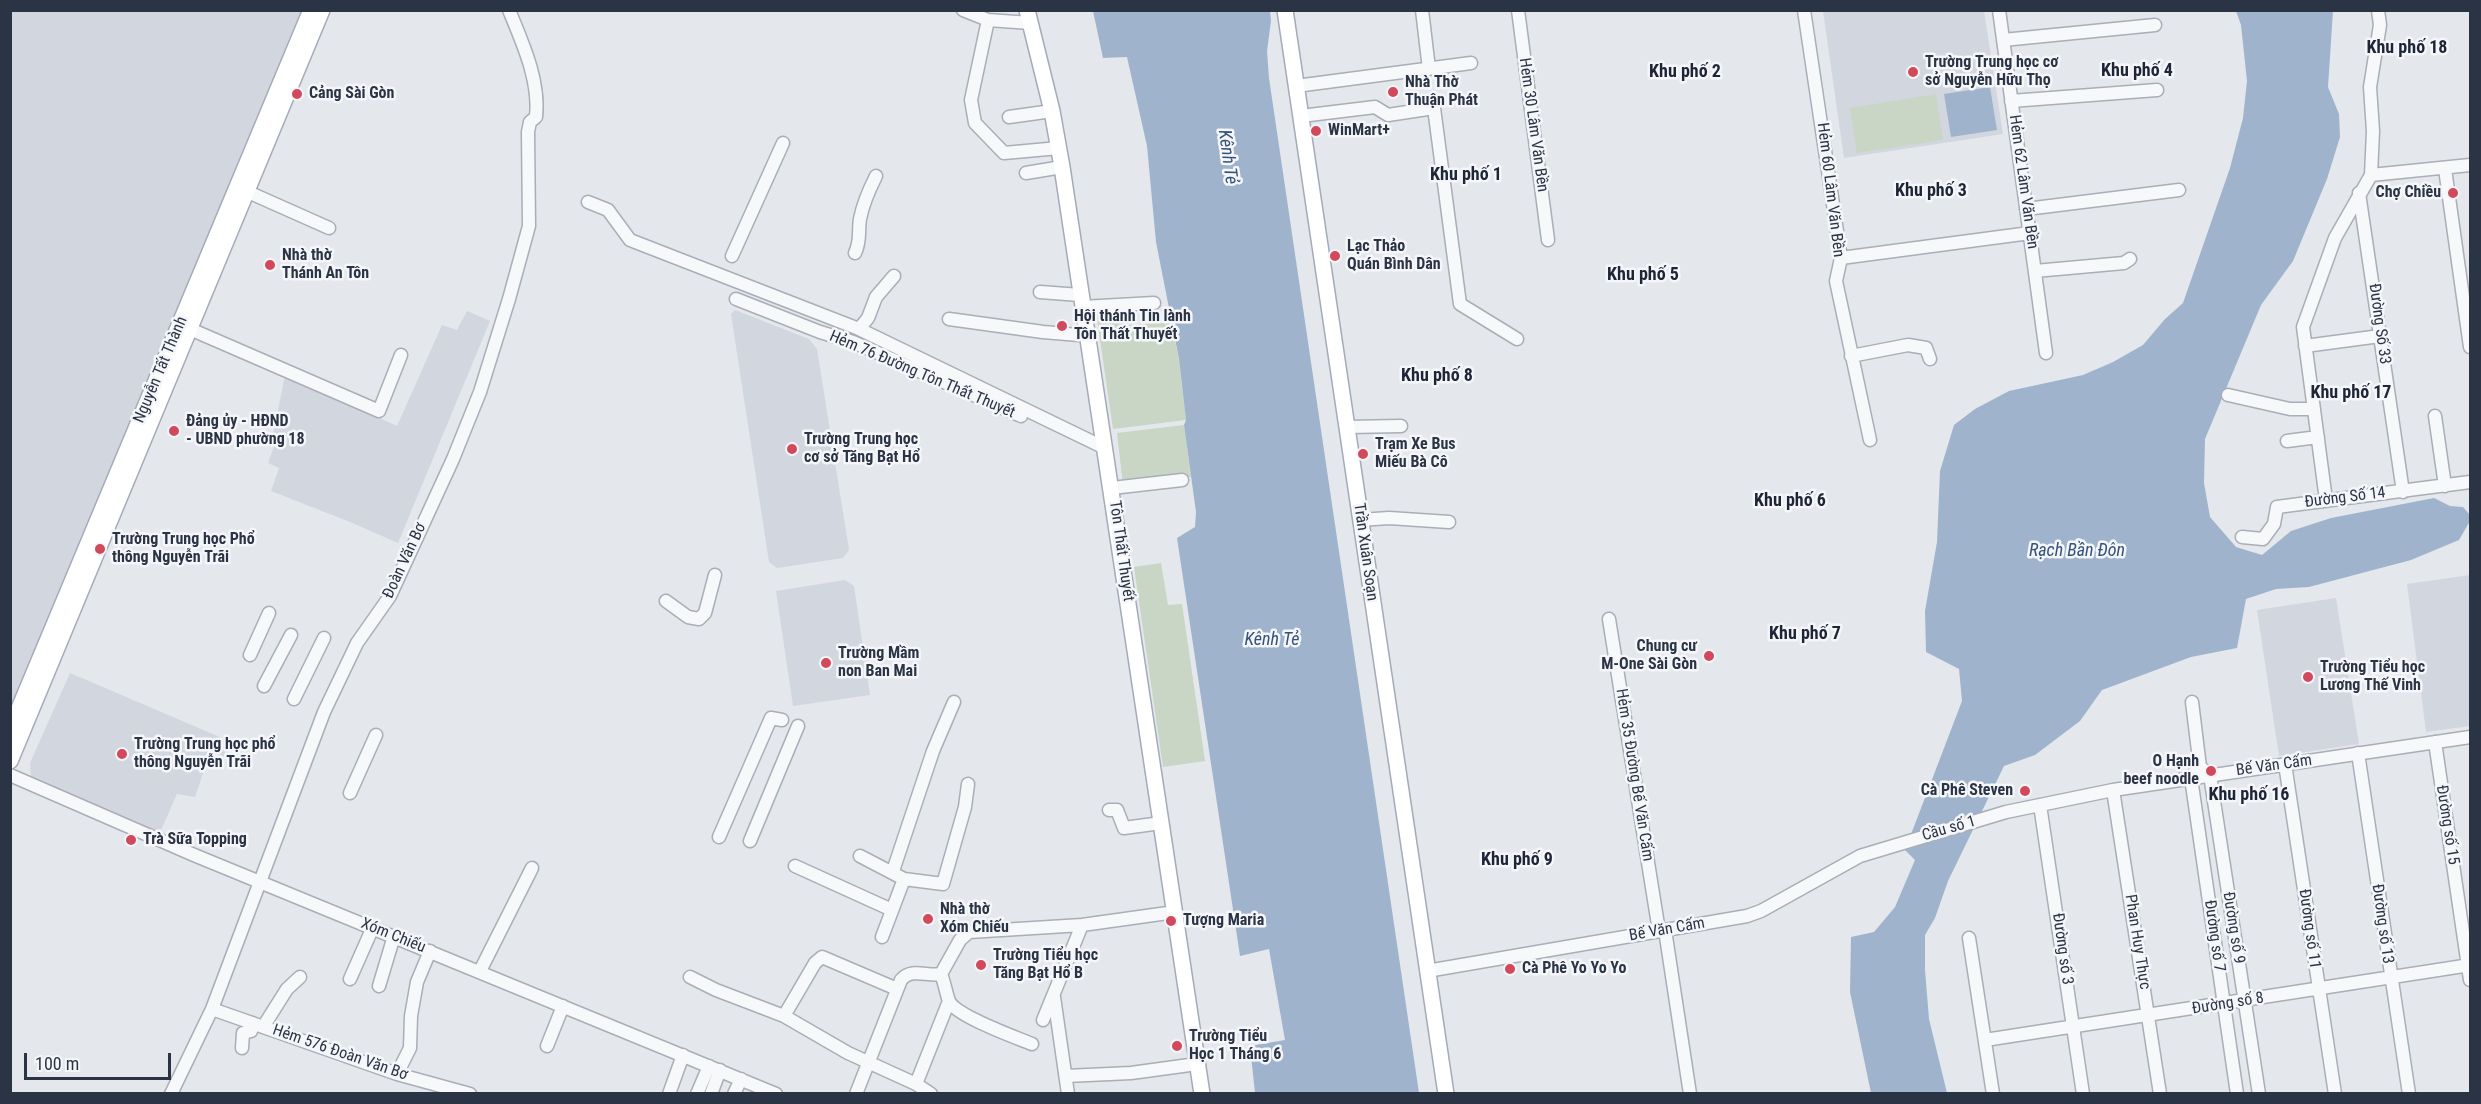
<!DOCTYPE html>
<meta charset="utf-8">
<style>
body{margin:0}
#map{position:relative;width:2481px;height:1104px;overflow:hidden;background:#e4e7ec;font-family:"Roboto Condensed",sans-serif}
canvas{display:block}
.frame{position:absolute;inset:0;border:12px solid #2b3445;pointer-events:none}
.scale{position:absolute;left:24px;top:1053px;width:147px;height:27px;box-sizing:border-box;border:3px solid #2b3445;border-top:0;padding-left:8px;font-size:18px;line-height:21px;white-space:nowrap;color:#2b3445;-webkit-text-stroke:4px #f4f6f9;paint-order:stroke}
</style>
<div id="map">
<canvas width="2481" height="1104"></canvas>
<div class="frame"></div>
<div class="scale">100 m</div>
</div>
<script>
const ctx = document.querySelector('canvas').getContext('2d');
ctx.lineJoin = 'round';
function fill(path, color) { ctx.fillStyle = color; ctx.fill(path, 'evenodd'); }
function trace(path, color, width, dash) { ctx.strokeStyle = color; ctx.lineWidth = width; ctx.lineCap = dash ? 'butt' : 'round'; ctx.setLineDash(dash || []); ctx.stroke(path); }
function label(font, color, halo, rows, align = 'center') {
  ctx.font = font + ' "Roboto Condensed",sans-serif'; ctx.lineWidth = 5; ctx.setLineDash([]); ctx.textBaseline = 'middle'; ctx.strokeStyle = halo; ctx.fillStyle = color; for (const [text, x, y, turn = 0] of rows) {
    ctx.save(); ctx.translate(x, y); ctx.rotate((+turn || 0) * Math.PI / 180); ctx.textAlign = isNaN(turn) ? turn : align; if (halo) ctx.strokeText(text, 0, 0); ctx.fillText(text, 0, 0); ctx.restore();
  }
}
fill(new Path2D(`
 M11 11H303L11 710Z
 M1823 11H1984L2003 134 1844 158Z
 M735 310 809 339 817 349 849 550 843 558 777 568 769 562 731 314Z
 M467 311 490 321 398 543 350 522 271 491 279 468 268 463 277 438 273 435 285 375 397 426 442 325 457 330Z
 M2470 575V726L2426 732 2407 584Z
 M845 580 854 586 870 695 793 706 776 591Z
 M2336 598 2359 744 2279 756 2257 610Z
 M70 673 229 741 224 756 210 752 195 797 177 794 158 837 31 778 30 763Z`), '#d2d6de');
fill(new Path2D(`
 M1936 94 1943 140 1857 153 1850 108Z
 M1127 310 1128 325 1171 322 1179 360 1186 420 1113 429 1096 312Z
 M1184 425 1191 477 1123 485 1117 433Z
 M1161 563 1168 605 1182 604 1205 761 1163 767 1134 567Z`), '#c9d6c5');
fill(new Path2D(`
 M1093 11H1270L1271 21 1267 51 1269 78 1419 1093H1255L1250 1046 1285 1040 1269 949 1240 956 1177 538 1195 527 1196 512 1184 425 1186 420 1179 359 1156 242 1147 146 1127 57 1103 58Z
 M2236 11H2333L2328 87 2339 114 2340 137 2327 179 2293 261 2261 305 2205 439 2204 483 2210 517 2236 547 2262 555 2291 531 2331 518 2434 498 2450 506 2463 507 2470 515V521L2459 540 2411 560 2309 587 2276 589 2246 599 2237 648 2191 657 2102 690 2080 721 2035 755 2004 766 1948 881 1935 918 1925 935V970L1929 1019 1947 1093H1871L1850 992 1851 937 1874 932 1895 907 1915 860 1905 850 1962 701 1959 669 1926 652 1925 611 1937 542 1940 471 1954 425 1975 409 2009 391 2083 375 2113 362 2143 345 2165 319 2183 303 2230 168 2243 118 2247 81 2241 25Z
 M1990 87 1997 130 1951 137 1944 94Z`), '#9fb4cc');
const minor = new Path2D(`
 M963 10 988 20 1030 23
 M1422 10 1429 69
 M1518 10 1548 240
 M1804 10 1841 258 1836 281 1870 440
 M1999 10 2046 353
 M988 20 971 100 975 123 1004 153 1059 148
 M2003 40 2155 25
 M1296 86 1471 63
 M2011 101 2157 90
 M1301 116 1375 107 1388 115 1434 108 1460 304 1517 339
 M1009 117 1052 111
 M2445 169 2470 347
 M1026 173 1062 167
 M2371 175 2373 131 2370 87 2380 25 2378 10
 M2371 175 2470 165
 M248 192 329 228
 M2359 193 2403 492
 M588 202 608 210 630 240 859 329 1105 448
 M2026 209 2179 190
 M855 253C861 241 858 231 860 219 863 203 869 190 876 176
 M732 256 783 143
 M1841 258 2030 233
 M2035 271 2124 263 2130 259
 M1040 292 1080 295
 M736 299 820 332 853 342 1021 416
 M1082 307 1154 303
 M949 319 1043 332 1079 335 1087 334
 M190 329 379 411 401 355
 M859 329 868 318 876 297 894 276
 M2305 346 2380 336
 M1851 356 1908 345 1926 348 1930 359
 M2228 395 2290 409H2314
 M2435 416 2445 486
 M1347 427 1401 426
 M2287 441 2318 437
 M1112 488 1182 480
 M2326 500 2303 327 2335 238 2371 175
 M1360 520 1389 518 1449 522
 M2242 537 2263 539 2274 524 2277 507 2470 482
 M666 601 688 617 699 619 705 613 715 575
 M1609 619 1659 931
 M250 655 269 613
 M264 686 291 635
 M294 699 324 638
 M2192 702 2200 767 2210 775 2259 1094
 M2435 742 2470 980
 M2358 753 2409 1094
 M2285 764 2335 1094
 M2195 772 2191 778 2237 1094
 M10 775 194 855 776 1094
 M2113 790 2160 1094
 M350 793 376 735
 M2040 805 2083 1094
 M1109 810H1117L1124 828 1161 823
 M719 837 771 718 782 720
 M750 841 798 726
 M860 856 904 879 943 884 965 807 968 784
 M795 866 892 910
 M893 871 933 751 954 702
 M1665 930 1690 1094
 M882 937 904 879
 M1969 938 1993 1094
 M480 971 532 868
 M1427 971 1747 916 1761 911 1860 856 2006 812 2113 790 2470 737
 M941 974 960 940 969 932 1082 925 1175 912
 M941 974C945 984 946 993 949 1001 956 1016 1015 1037 1032 1044
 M690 977 716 990 784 1016 848 1053 916 1084 949 1001
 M350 979 373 927
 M379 986 394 936
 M1054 997 1068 1094
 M212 1009 397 1074 470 1094
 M784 1016 815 963 822 957 897 989
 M1043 1020 1082 925
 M263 1027 287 989 300 977
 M1985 1040 2470 965
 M547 1046 563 1006
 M242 1048 243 1033 251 1031 253 1023
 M397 1074 410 1048 411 1016 417 982 430 951
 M1066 1076 1131 1073 1197 1064
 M916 1084 931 1094
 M171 1094 212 1009 324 712 357 643 390 596 453 459 480 392 509 299 529 226 528 132 530 122 536 117C540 81 523 44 509 10
 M669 1094 683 1055
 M697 1094 709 1066
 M711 1094 720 1070
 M734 1094 741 1079
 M856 1094 901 980C912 967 927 977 941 974`);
const major = new Path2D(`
 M1027 10 1052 111 1062 167 1202 1094
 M1285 10 1446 1094
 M10 730 311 10
 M10 761 322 10`);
trace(minor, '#a9aeb7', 15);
trace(major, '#a3abb8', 18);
trace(minor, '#f7f8fa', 12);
trace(major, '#fff', 15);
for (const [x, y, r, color] of [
 [1913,72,6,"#d1495b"],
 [1393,92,6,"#d1495b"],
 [297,94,6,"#d1495b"],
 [1316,131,6,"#d1495b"],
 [2453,193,6,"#d1495b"],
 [1335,256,6,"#d1495b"],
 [270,265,6,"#d1495b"],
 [1062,326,6,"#d1495b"],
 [174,431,6,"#d1495b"],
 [792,449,6,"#d1495b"],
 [1363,454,6,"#d1495b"],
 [100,549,6,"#d1495b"],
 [1709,656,6,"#d1495b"],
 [826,663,6,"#d1495b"],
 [2308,677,6,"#d1495b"],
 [122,754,6,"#d1495b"],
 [2211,771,6,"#d1495b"],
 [2025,791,6,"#d1495b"],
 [131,840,6,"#d1495b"],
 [928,919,6,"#d1495b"],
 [1171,921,6,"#d1495b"],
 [981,965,6,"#d1495b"],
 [1510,969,6,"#d1495b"],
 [1177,1046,6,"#d1495b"]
]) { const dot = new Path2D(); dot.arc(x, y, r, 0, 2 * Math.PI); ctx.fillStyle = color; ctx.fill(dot); trace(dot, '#f4f6f9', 2); }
label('bold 16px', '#2b3445', '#f4f6f9', [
 ["Trường Trung học cơ",1925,63],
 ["sở Nguyễn Hữu Thọ",1925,81],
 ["Nhà Thờ",1405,83],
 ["Thuận Phát",1405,101],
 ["Cảng Sài Gòn",309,94],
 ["WinMart+",1328,131],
 ["Chợ Chiều",2441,193,"right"],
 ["Lạc Thảo",1347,247],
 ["Quán Bình Dân",1347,265],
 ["Nhà thờ",282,256],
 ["Thánh An Tôn",282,274],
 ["Hội thánh Tin lành",1074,317],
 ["Tôn Thất Thuyết",1074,335],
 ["Đảng ủy - HĐND",186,422],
 ["- UBND phường 18",186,440],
 ["Trường Trung học",804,440],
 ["cơ sở Tăng Bạt Hổ",804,458],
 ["Trạm Xe Bus",1375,445],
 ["Miếu Bà Cô",1375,463],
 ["Trường Trung học Phổ",112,540],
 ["thông Nguyễn Trãi",112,558],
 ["Chung cư",1697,647,"right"],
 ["M-One Sài Gòn",1697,665,"right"],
 ["Trường Mầm",838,654],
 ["non Ban Mai",838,672],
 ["Trường Tiểu học",2320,668],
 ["Lương Thế Vinh",2320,686],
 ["Trường Trung học phổ",134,745],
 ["thông Nguyễn Trãi",134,763],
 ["O Hạnh",2199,762,"right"],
 ["beef noodle",2199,780,"right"],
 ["Cà Phê Steven",2013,791,"right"],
 ["Trà Sữa Topping",143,840],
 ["Nhà thờ",940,910],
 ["Xóm Chiếu",940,928],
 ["Tượng Maria",1183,921],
 ["Trường Tiểu học",993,956],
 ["Tăng Bạt Hổ B",993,974],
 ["Cà Phê Yo Yo Yo",1522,969],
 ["Trường Tiểu",1189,1037],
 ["Học 1 Tháng 6",1189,1055]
], 'left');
label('16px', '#2b3445', '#f4f6f9', [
 ["Hẻm 30 Lâm Văn Bền",1533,125,82],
 ["Hẻm 62 Lâm Văn Bền",2023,182,82],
 ["Hẻm 60 Lâm Văn Bền",1830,190,83],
 ["Đường Số 33",2379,324,82],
 ["Nguyễn Tất Thành",161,370,-67],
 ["Hẻm 76 Đường Tôn Thất Thuyết",922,375,23],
 ["Đường Số 14",2345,498,-7],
 ["Tôn Thất Thuyết",1121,551,82],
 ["Trần Xuân Soạn",1365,552,82],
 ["Đoàn Văn Bơ",405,561,-65],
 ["Bế Văn Cấm",2274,766,-8],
 ["Hẻm 35 Đường Bế Văn Cấm",1634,775,81],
 ["Đường số 15",2447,825,81],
 ["Cầu số 1",1949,829,-16],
 ["Đường số 13",2382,924,82],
 ["Đường số 9",2233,928,81],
 ["Đường số 11",2309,929,82],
 ["Bế Văn Cấm",1667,930,-10],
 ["Xóm Chiếu",393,936,22],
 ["Đường số 7",2214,936,82],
 ["Phan Huy Thực",2137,942,81],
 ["Đường số 3",2062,949,82],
 ["Đường số 8",2228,1004,-9],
 ["Hẻm 576 Đoàn Văn Bơ",340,1053,19]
]);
label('bold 18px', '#1d2536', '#f4f6f9', [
 ["Khu phố 18",2407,48],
 ["Khu phố 4",2137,71],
 ["Khu phố 2",1685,72],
 ["Khu phố 1",1466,175],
 ["Khu phố 3",1931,191],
 ["Khu phố 5",1643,275],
 ["Khu phố 8",1437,376],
 ["Khu phố 17",2351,393],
 ["Khu phố 6",1790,501],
 ["Khu phố 7",1805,634],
 ["Khu phố 16",2249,795],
 ["Khu phố 9",1517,860]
]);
label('italic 18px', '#34527a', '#f4f6f9', [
 ["Kênh Tẻ",1227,157,82],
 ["Rạch Bần Đôn",2077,551],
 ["Kênh Tẻ",1272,640]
]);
</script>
